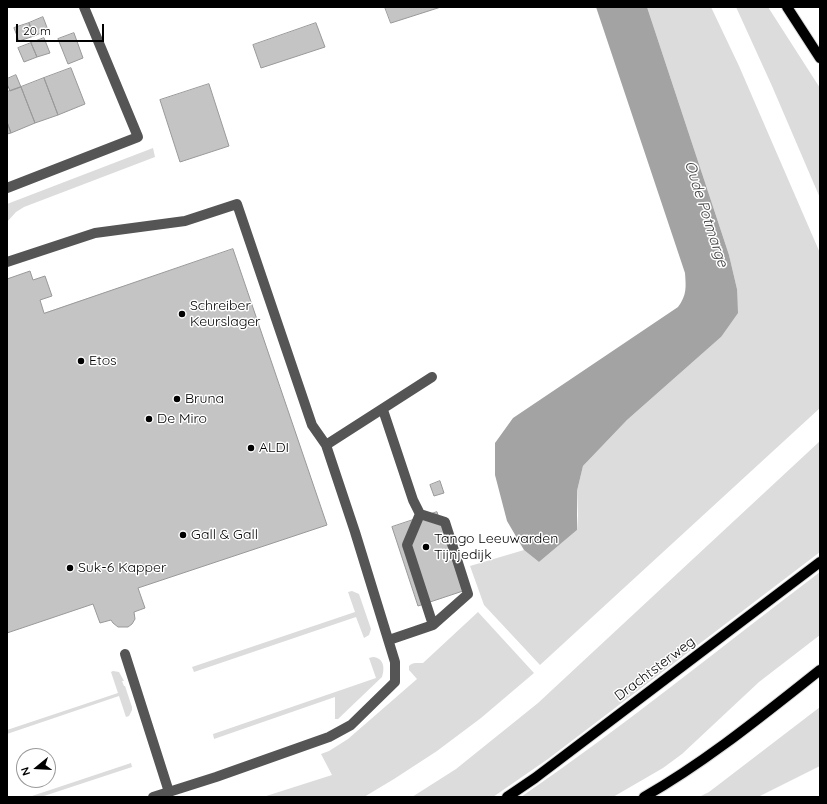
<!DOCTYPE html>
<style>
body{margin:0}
#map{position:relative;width:827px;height:804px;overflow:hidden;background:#fff;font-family:Quicksand,sans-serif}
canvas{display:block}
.frame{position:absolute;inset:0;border:8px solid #000;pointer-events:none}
.north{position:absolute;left:16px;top:748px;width:40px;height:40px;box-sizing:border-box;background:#fff;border:1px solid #999;border-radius:50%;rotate:252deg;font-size:11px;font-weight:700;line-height:16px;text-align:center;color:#000}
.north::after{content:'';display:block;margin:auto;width:14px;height:18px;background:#000;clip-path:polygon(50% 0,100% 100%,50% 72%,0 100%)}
.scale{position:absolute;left:16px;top:24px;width:88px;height:18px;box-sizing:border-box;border:2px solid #000;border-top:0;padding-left:5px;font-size:12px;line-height:14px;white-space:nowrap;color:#000;-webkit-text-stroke:3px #fff;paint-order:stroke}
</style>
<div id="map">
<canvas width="827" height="804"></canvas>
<div class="frame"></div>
<div class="north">N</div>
<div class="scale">20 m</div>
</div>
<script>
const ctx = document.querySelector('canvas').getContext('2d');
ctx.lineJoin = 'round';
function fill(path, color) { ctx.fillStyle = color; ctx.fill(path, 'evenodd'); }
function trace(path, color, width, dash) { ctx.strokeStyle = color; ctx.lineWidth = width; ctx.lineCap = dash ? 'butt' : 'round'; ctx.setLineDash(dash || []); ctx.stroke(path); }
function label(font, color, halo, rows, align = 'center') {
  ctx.font = font + ' Quicksand,sans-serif'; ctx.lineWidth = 3; ctx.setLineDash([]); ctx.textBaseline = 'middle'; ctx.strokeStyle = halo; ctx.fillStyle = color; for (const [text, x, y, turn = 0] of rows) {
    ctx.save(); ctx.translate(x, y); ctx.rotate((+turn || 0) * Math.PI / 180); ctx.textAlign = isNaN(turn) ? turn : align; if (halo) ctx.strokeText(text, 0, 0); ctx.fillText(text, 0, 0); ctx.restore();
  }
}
fill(new Path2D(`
 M647 7H711L739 66 820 253V408L540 665 484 605 470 566 524 550 539 562 577 530 578 515 577 491 583 466 627 420 721 337 737 289 729 255Z
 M736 7H768L820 88V198L772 86Z
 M153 148 155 157 24 207 16 212 7 222V204Z
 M820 441V552L548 759 493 797H412L456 769 538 703Z
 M820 572V635L759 682 682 754 663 768 613 797H521C624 726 721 647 820 572Z
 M352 591 359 594 371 629 369 635 364 638 356 617 194 672 192 667 355 612 348 592Z
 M478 612 534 673 481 718 437 751 394 779 364 797H263L332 775 321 754 329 751 348 739 417 679 409 670V666C412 662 418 663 423 663Z
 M373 657C384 658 385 668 382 677L338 719H335V697L214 739 213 734 216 733 376 678 369 658Z
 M113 671 119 672 124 681H122L124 686H125L132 707V710L129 716 126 717 119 696 7 734V730L118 693 111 672Z
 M820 707V766L758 797H699L709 792Z
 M131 763 132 767 41 797H29Z`), '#dcdcdc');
fill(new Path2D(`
 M596 7H647L729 255 737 289 738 313 721 337 627 420 583 466 577 491V530L539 562 524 550 507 521 495 475V443L513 418 678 307C687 295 686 287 685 273Z`), '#a3a3a3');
const building = new Path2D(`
 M385 7H441L391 23Z
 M43 17 48 30 34 36 29 23Z
 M29 23 34 36 19 41 14 28Z
 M316 23 325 47 261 68 253 45Z
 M74 33 83 58 68 64 58 39Z
 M44 38 50 53 37 57 31 43Z
 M31 43 37 57 24 62 18 48Z
 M71 68 85 104 58 115 44 78Z
 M16 75 21 87 10 91 7 84V79Z
 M44 78 58 115 35 123 21 87Z
 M209 84 229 146 180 162 160 100Z
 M21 87 35 123 11 133 7 122V92Z
 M7 122 11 133 7 134Z
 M233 249 327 525 138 588 145 608 134 612 135 619 132 624 128 627H118L113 623 111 620 100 623 93 604 7 633V279L30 271 33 280 45 276 52 296 40 300 44 313Z
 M440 481 444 493 434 496 430 485Z
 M437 512 463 591 418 606 392 527Z`);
fill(building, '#c4c4c4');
trace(building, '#999', 1);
const major = new Path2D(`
 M787 7 820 58
 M507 797 535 778 820 562
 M644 797C707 761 763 715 820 670`);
trace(major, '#dbdbdb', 12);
trace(new Path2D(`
 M7 188 138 137 84 7
 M7 262 95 233 185 221 237 204 312 425 326 445 355 532 395 662V682L351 725 329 737 216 777 153 797
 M383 410 413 500 420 514 445 522 468 594 433 625 389 640
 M326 445 432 377
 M420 514 407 545 433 625
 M125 654 169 792`), '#555', 10);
trace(major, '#000', 10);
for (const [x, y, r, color] of [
 [182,314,4,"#000"],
 [81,361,4,"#000"],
 [177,399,4,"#000"],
 [149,419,4,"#000"],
 [251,448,4,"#000"],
 [183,535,4,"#000"],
 [426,547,4,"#000"],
 [70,568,4,"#000"]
]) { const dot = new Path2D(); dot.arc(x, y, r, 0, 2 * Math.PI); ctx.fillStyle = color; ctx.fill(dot); trace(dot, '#fff', 1.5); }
label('14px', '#000', '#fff', [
 ["Schreiber",190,306],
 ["Keurslager",190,322],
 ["Etos",89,361],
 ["Bruna",185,399],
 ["De Miro",157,419],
 ["ALDI",259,448],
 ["Gall & Gall",191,535],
 ["Tango Leeuwarden",434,539],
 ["Tijnjedijk",434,555],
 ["Suk-6 Kapper",78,568]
], 'left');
label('14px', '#000', '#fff', [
 ["Drachtsterweg",655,669,-37]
]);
label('italic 15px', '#444', '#fff', [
 ["Oude Potmarge",706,214,72]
]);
</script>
